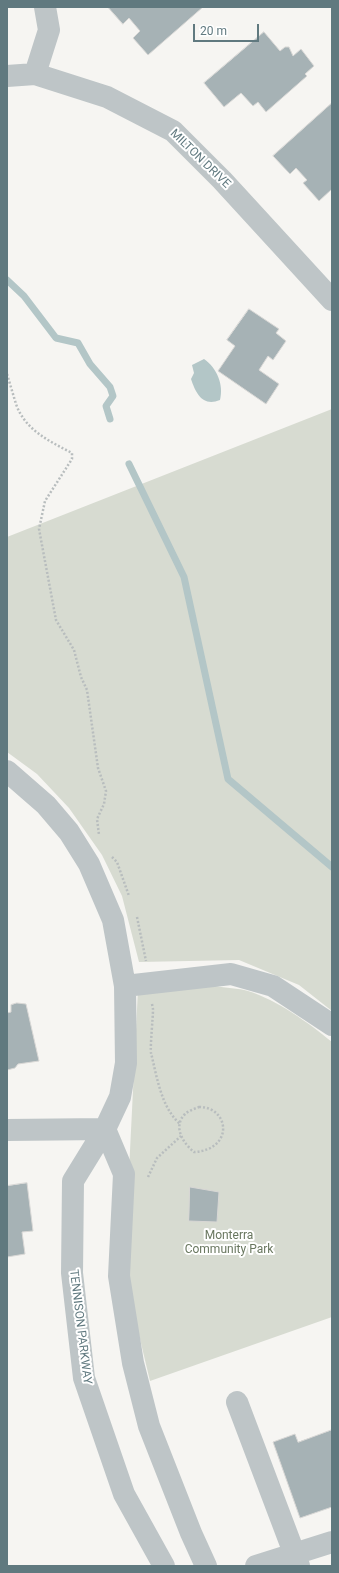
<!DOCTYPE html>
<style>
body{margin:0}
#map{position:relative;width:339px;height:1573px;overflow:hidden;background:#f6f5f2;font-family:Roboto,sans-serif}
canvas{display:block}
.frame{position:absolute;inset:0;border:8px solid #60797f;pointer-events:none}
.scale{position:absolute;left:193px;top:24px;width:66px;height:18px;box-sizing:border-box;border:2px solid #60797f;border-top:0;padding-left:5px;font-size:12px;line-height:14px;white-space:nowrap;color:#60797f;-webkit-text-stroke:3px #fff;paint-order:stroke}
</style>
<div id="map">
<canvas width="339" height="1573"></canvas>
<div class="frame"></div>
<div class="scale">20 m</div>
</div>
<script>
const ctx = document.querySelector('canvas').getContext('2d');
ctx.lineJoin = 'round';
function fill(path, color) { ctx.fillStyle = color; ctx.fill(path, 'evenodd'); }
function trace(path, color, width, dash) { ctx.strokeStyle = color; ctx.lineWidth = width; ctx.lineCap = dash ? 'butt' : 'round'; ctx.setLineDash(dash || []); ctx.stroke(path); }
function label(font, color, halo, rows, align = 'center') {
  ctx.font = font + ' Roboto,sans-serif'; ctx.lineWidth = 4; ctx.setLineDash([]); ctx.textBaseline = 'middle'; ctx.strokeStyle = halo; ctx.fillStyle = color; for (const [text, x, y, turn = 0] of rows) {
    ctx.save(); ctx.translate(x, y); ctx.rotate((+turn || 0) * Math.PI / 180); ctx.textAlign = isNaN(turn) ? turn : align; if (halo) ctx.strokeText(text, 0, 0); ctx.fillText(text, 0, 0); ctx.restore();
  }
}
fill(new Path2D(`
 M332 409V1011L299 985 239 960 139 962 122 896 102 855 69 808 37 774 7 752V537Z
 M215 986C226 988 238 988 248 991 277 1000 309 1023 332 1042V1317L150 1381 124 1272 138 989Z`), '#d7dbd1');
fill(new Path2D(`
 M204 359C217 368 224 385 220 400 203 407 196 394 191 379L194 373 192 365Z`), '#b3c6c7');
trace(new Path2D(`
 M7 280 24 296 56 338 78 343 90 364 110 387 113 396 106 406 110 419
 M129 464 184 577 228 779 332 867`), '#b3c6c7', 7);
const building = new Path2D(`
 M108 7H203L148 55 133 38 140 31 129 18 123 24Z
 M264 32 280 51 285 47H289L293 56 301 49 314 66 305 74 307 76 266 112 258 102 253 106 241 93 224 107 204 83Z
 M332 103V189L319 201 303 183 307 180 296 168 290 174 273 156Z
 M249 309 279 329 276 333 286 341 273 360 268 356 259 370 279 384 266 404 218 371 235 346 227 340Z
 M17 1003 26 1004 39 1061 18 1064 15 1068 7 1070V1072V1013L11 1012V1005Z
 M27 1183 33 1231 22 1232 25 1254 7 1257V1186Z
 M190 1187 219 1192 217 1222 189 1221Z
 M332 1430V1507L300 1518 273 1442 295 1434 298 1442Z`);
fill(building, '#a6b2b5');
trace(building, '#d8d7d5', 1);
trace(new Path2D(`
 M7 374C10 384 13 394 16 404 25 430 49 441 72 453V459L45 501 39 529 56 620 74 650 81 677 87 690 98 768 106 791 104 804 97 819 99 835
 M112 857 117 862 129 896
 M137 917 146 961
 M152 1004 153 1009C153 1018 150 1047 151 1053 157 1077 161 1107 180 1124
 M199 1107C230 1107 234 1150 194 1152 184 1144 172 1127 185 1114 188 1111 194 1109 199 1107Z
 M148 1177 157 1158 181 1136`), '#b8bdbe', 2.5, [2, 2]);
trace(new Path2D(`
 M35 74 49 30 45 7
 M7 76 35 74 107 97 173 131 222 180 332 300
 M7 771 46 805 69 832 89 864 113 920 125 986 126 1063 120 1097 105 1129 73 1181 72 1273 84 1378 124 1494 164 1566
 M125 986 231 974 273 986 332 1025
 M105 1129 124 1174 119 1276 133 1363 149 1426 191 1533 206 1566
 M7 1130 105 1129
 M237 1402 299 1566
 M256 1566 332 1542`), '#bec5c7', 22);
label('12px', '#60797f', '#fff', [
 ["MILTON DRIVE",200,159,44],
 ["TENNISON PARKWAY",80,1327,83]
]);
label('12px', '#69775f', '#fff', [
 ["Monterra",229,1236],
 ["Community Park",229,1250]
]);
</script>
